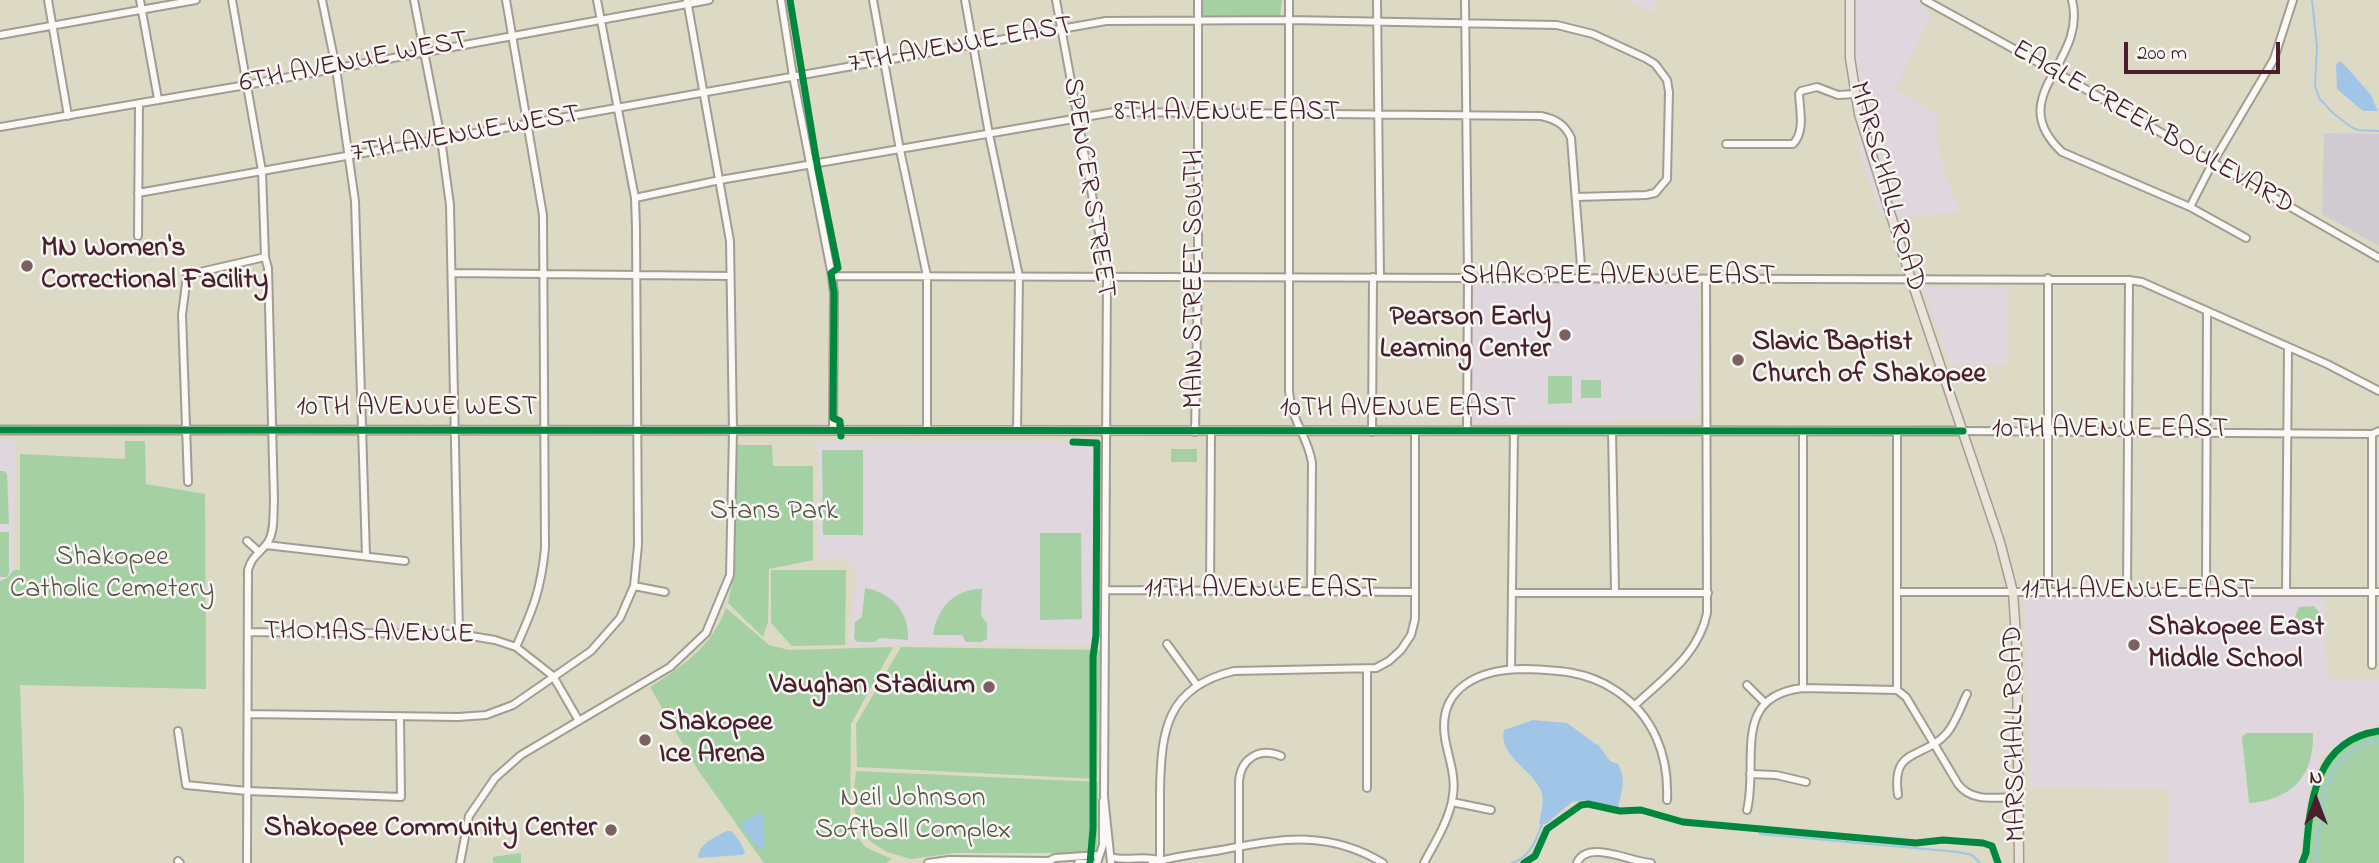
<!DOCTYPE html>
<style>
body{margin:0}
#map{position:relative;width:2379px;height:863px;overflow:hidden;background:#dcd9c4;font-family:"Indie Flower",sans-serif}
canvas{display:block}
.north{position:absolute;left:2281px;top:765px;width:70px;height:70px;-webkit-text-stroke:5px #f6f6f2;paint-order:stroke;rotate:0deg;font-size:19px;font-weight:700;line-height:28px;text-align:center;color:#4a1f2b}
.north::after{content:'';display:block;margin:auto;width:24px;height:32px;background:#4a1f2b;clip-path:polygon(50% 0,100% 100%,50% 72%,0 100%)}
.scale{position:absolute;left:2124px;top:42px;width:156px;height:32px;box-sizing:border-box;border:4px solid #4a1f2b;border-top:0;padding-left:9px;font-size:21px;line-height:24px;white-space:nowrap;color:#4a1f2b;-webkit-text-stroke:5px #f6f6f2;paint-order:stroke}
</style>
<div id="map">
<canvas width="2379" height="863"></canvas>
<div class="north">N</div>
<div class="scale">200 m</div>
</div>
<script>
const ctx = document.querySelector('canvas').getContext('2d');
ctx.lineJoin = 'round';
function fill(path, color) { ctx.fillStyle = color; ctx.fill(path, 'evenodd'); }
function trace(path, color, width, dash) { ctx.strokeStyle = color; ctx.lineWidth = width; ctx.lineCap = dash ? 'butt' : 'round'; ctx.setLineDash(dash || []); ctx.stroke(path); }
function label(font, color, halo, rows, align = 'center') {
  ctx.font = font + ' "Indie Flower",sans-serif'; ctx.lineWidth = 5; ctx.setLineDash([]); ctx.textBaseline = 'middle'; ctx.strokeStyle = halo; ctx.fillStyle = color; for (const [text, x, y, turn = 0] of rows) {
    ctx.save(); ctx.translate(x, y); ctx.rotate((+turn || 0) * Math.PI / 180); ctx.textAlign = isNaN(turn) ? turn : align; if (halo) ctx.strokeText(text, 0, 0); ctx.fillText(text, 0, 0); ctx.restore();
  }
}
fill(new Path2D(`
 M1625 0H1655V14Z
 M1843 0H1929L1924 11 1931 16 1895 89 1937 114 1938 143 1944 170 1960 212 1898 217 1879 213 1860 152 1846 51Z
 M1472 283 1700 285 1698 419 1470 423Z
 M1922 287 2008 288V365H1950Z
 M0 439H15L14 570 7 578 0 581Z
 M817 441H1100V646L848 645 857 571 845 558 817 560Z
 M2024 597H2325L2327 678 2379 680V728L2358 732 2322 756 2309 791 2299 863H2168L2169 789 2030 788Z`), '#dfd6de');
fill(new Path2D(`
 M2324 133 2379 134V246L2322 214Z`), '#cfcbd0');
fill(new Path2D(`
 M1201 0H1282L1280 17 1206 18 1201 13Z
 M1548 376H1572V403L1548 404Z
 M1581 380H1601V398H1581Z
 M125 441H145L146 484 205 494 206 689 20 685 24 802V863H0V581L7 578 14 570H20V454L125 459Z
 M736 445H772L773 466H813V560L769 569 768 622 763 637 728 603 735 569Z
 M1171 449H1197V462H1171Z
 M822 450H863V535H823Z
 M0 471H4L7 474 9 524H0Z
 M0 532H9V573L7 577H0Z
 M1040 533H1081L1082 619 1040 620Z
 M771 570H846L845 645 792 646 771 623Z
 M865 588C891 592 910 612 908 640L880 638 874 642H857L854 638 855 622 862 617Z
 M982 589 981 616 987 623V639L981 642H966L962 635H933C937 608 954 589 982 589Z
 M2314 606 2319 612V628L2305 634 2295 632 2292 625 2299 607Z
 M726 608 769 645 789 650 893 647 851 724 850 826 865 847 892 859 886 863H764L698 770 650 687C683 666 712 646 726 608Z
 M901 647 1100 650 1097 779 857 767 856 724Z
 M2379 730V863H2302L2301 858C2305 839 2315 769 2326 757 2340 742 2360 733 2379 730Z
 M2246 733H2313C2314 776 2292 800 2249 803L2242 737Z
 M856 771 1098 782 1097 853H955L911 859 887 852 870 841 857 822 853 801Z
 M521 853V863H493V857Z`), '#a4d0a4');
fill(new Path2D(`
 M2341 61 2371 95 2378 111H2363L2337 89 2336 64Z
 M1533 720 1567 723 1600 747 1610 761 1618 764C1627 780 1621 792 1618 808L1585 800 1572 802 1546 824H1539C1541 813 1545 800 1541 790 1531 769 1498 755 1504 730Z
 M760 813 763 815V849L760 850 742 827 743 822Z
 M727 831H731C737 837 742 844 745 853L742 855 698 858C699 843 715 837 727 831Z`), '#a1c5e7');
trace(new Path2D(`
 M2312 0 2317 47 2315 85 2319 98 2333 113 2351 127 2358 130 2379 131
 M1759 830 1760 834 1958 852 1972 855 1980 863
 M1512 863C1531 856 1535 842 1542 824
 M2315 863C2324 812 2315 756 2379 740`), '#a1c5e7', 2);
const minor = new Path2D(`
 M48 0 68 116
 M140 0 158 99
 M232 0 262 171 265 257 268 268 274 501C273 513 275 531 268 542 260 554 252 555 248 570L247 863
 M322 0 336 68 355 201 366 556
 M414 0 441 139 450 205 459 634
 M506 0 543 215 545 548C541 590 533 609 516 647
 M781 0 793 76 832 276 834 293 833 431
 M873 0 900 150 927 276V431
 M965 0 989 134 1019 276 1017 431
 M1056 0 1107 276 1104 796 1111 863
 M1289 0V391C1291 421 1308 436 1312 463L1311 591
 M1377 0 1380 277
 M1465 0 1468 277 1467 431
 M1925 0 2054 71 2379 258
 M2072 0C2088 63 2002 96 2062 152L2190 207 2246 238
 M0 35 196 0
 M0 127 246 85 709 0
 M1726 144H1793C1805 132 1800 111 1799 94L1801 91 1817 87 1838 95 1855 94
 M138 193 1106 21 1290 20 1557 25 1593 34 1645 58 1655 64 1667 80 1669 92 1667 179 1655 193 1646 195 1576 197
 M635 198 720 180 1114 112 1541 116C1555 119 1565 124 1571 138L1582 279
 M2190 207 2212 164 2274 59 2293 0
 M138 236 139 103
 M452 273 730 276
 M832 276 2129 280 2142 282 2327 364 2379 391
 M2048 278V592
 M1612 431 1615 591
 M1897 431V690
 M1963 431 2372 434 2379 431
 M1195 432 1198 277V0
 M1372 432 1373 277
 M2372 434V665
 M188 482 182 315 187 275 265 257
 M247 541 258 551
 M266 545 405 561
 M634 586 665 592
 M1106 590 1415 592
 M1210 591 1211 432
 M2127 591 2129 280
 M1898 592H2379
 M2206 592 2207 311
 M2286 592 2288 348
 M1514 593H1708
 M248 632 459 634 495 640 516 647 553 676 579 721
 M1167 644 1197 685
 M1511 669 1514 431
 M1747 685 1765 703
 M1803 688V431
 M1635 705C1664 678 1699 654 1707 613L1706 279
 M248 714 458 717 486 715 513 705 591 651 620 618 634 586 638 545 636 228 635 198 597 0
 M178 731 186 785 247 791 401 797 400 717
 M1750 774 1776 775 1806 782
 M1367 788V670
 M1898 795C1891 746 1923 760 1947 733 1956 722 1961 706 1967 694
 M1452 802 1491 810
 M1747 810C1759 761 1730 696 1803 688L1897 690 1906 697 1958 784C1972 803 1997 797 2018 797
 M1111 857C1127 862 1142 855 1158 860
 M178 861 180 863
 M460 863 469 816 495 778 521 755 670 667 706 633 730 575 733 431 730 241 687 0
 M928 863 949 860 1049 861 1055 858 1099 855
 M1078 863H1092
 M1097 863 1103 845V801
 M1152 863C1174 856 1198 854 1221 850 1281 839 1327 829 1383 863
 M1160 863C1160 839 1160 816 1160 792 1161 731 1166 687 1234 671L1376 668 1389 661 1401 650 1411 635 1415 619V432
 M1239 863V781C1241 758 1260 747 1281 756
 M1424 863C1435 842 1450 819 1453 795 1456 775 1448 757 1445 738 1437 686 1482 669 1524 669 1557 670 1587 671 1615 690 1654 715 1669 756 1667 800
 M1577 863C1587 839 1631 862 1651 863`);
const major = new Path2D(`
 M1850 0V58L1859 114 1911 279 2000 542 2013 592 2017 651 2019 863
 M0 430 1963 431`);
trace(minor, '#a39c92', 10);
trace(major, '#a39c92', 11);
trace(minor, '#faf9f6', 6);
trace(major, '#eae3da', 8);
trace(new Path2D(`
 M790 0 817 164 838 268 831 273 834 293 833 418 840 421 841 436
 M0 430 1963 431
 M1073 442 1097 443 1096 635 1093 657V829L1090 863
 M1524 863 1535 856 1547 829 1581 805 1588 804 1620 811 1641 810 1683 822 1916 843 1943 840 1983 843 1992 846 1998 863
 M2302 863 2306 853C2310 802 2315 740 2379 731`), '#00873e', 7);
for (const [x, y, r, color] of [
 [27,266,7,"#7d6061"],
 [1565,335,7,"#7d6061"],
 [1738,360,7,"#7d6061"],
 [2134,645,7,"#7d6061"],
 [989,687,7,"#7d6061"],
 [645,740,7,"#7d6061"],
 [611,830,7,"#7d6061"]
]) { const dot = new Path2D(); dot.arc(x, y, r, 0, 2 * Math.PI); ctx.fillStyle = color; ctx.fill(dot); trace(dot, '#f6f6f2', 2.5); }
label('28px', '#4a1f2b', '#f6f6f2', [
 ["7TH AVENUE EAST",961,47,-10],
 ["6TH AVENUE WEST",354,64,-11],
 ["8TH AVENUE EAST",1227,114],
 ["EAGLE CREEK BOULEVARD",2152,129,30],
 ["7TH AVENUE WEST",466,136,-10],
 ["MARSCHALL ROAD",1885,187,74],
 ["SPENCER STREET",1087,188,81],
 ["SHAKOPEE AVENUE EAST",1618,278],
 ["MAIN STREET SOUTH",1196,279,-90],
 ["10TH AVENUE WEST",417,409],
 ["10TH AVENUE EAST",1398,410],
 ["10TH AVENUE EAST",2110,431],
 ["11TH AVENUE EAST",1261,591],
 ["11TH AVENUE EAST",2138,592],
 ["THOMAS AVENUE",369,635,1],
 ["MARSCHALL ROAD",2017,734,-91]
]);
label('bold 28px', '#4a1f2b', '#f6f6f2', [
 ["MN Women's",41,250],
 ["Correctional Facility",41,282],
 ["Pearson Early",1551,319,"right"],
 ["Learning Center",1551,351,"right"],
 ["Slavic Baptist",1752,344],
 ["Church of Shakopee",1752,376],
 ["Shakopee East",2148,629],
 ["Middle School",2148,661],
 ["Vaughan Stadium",975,687,"right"],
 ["Shakopee",659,724],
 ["Ice Arena",659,756],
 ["Shakopee Community Center",597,830,"right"]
], 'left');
label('28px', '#585248', '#f6f6f2', [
 ["Stans Park",774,513],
 ["Shakopee",112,559],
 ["Catholic Cemetery",112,591],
 ["Neil Johnson",913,800],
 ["Softball Complex",913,832]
]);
</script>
